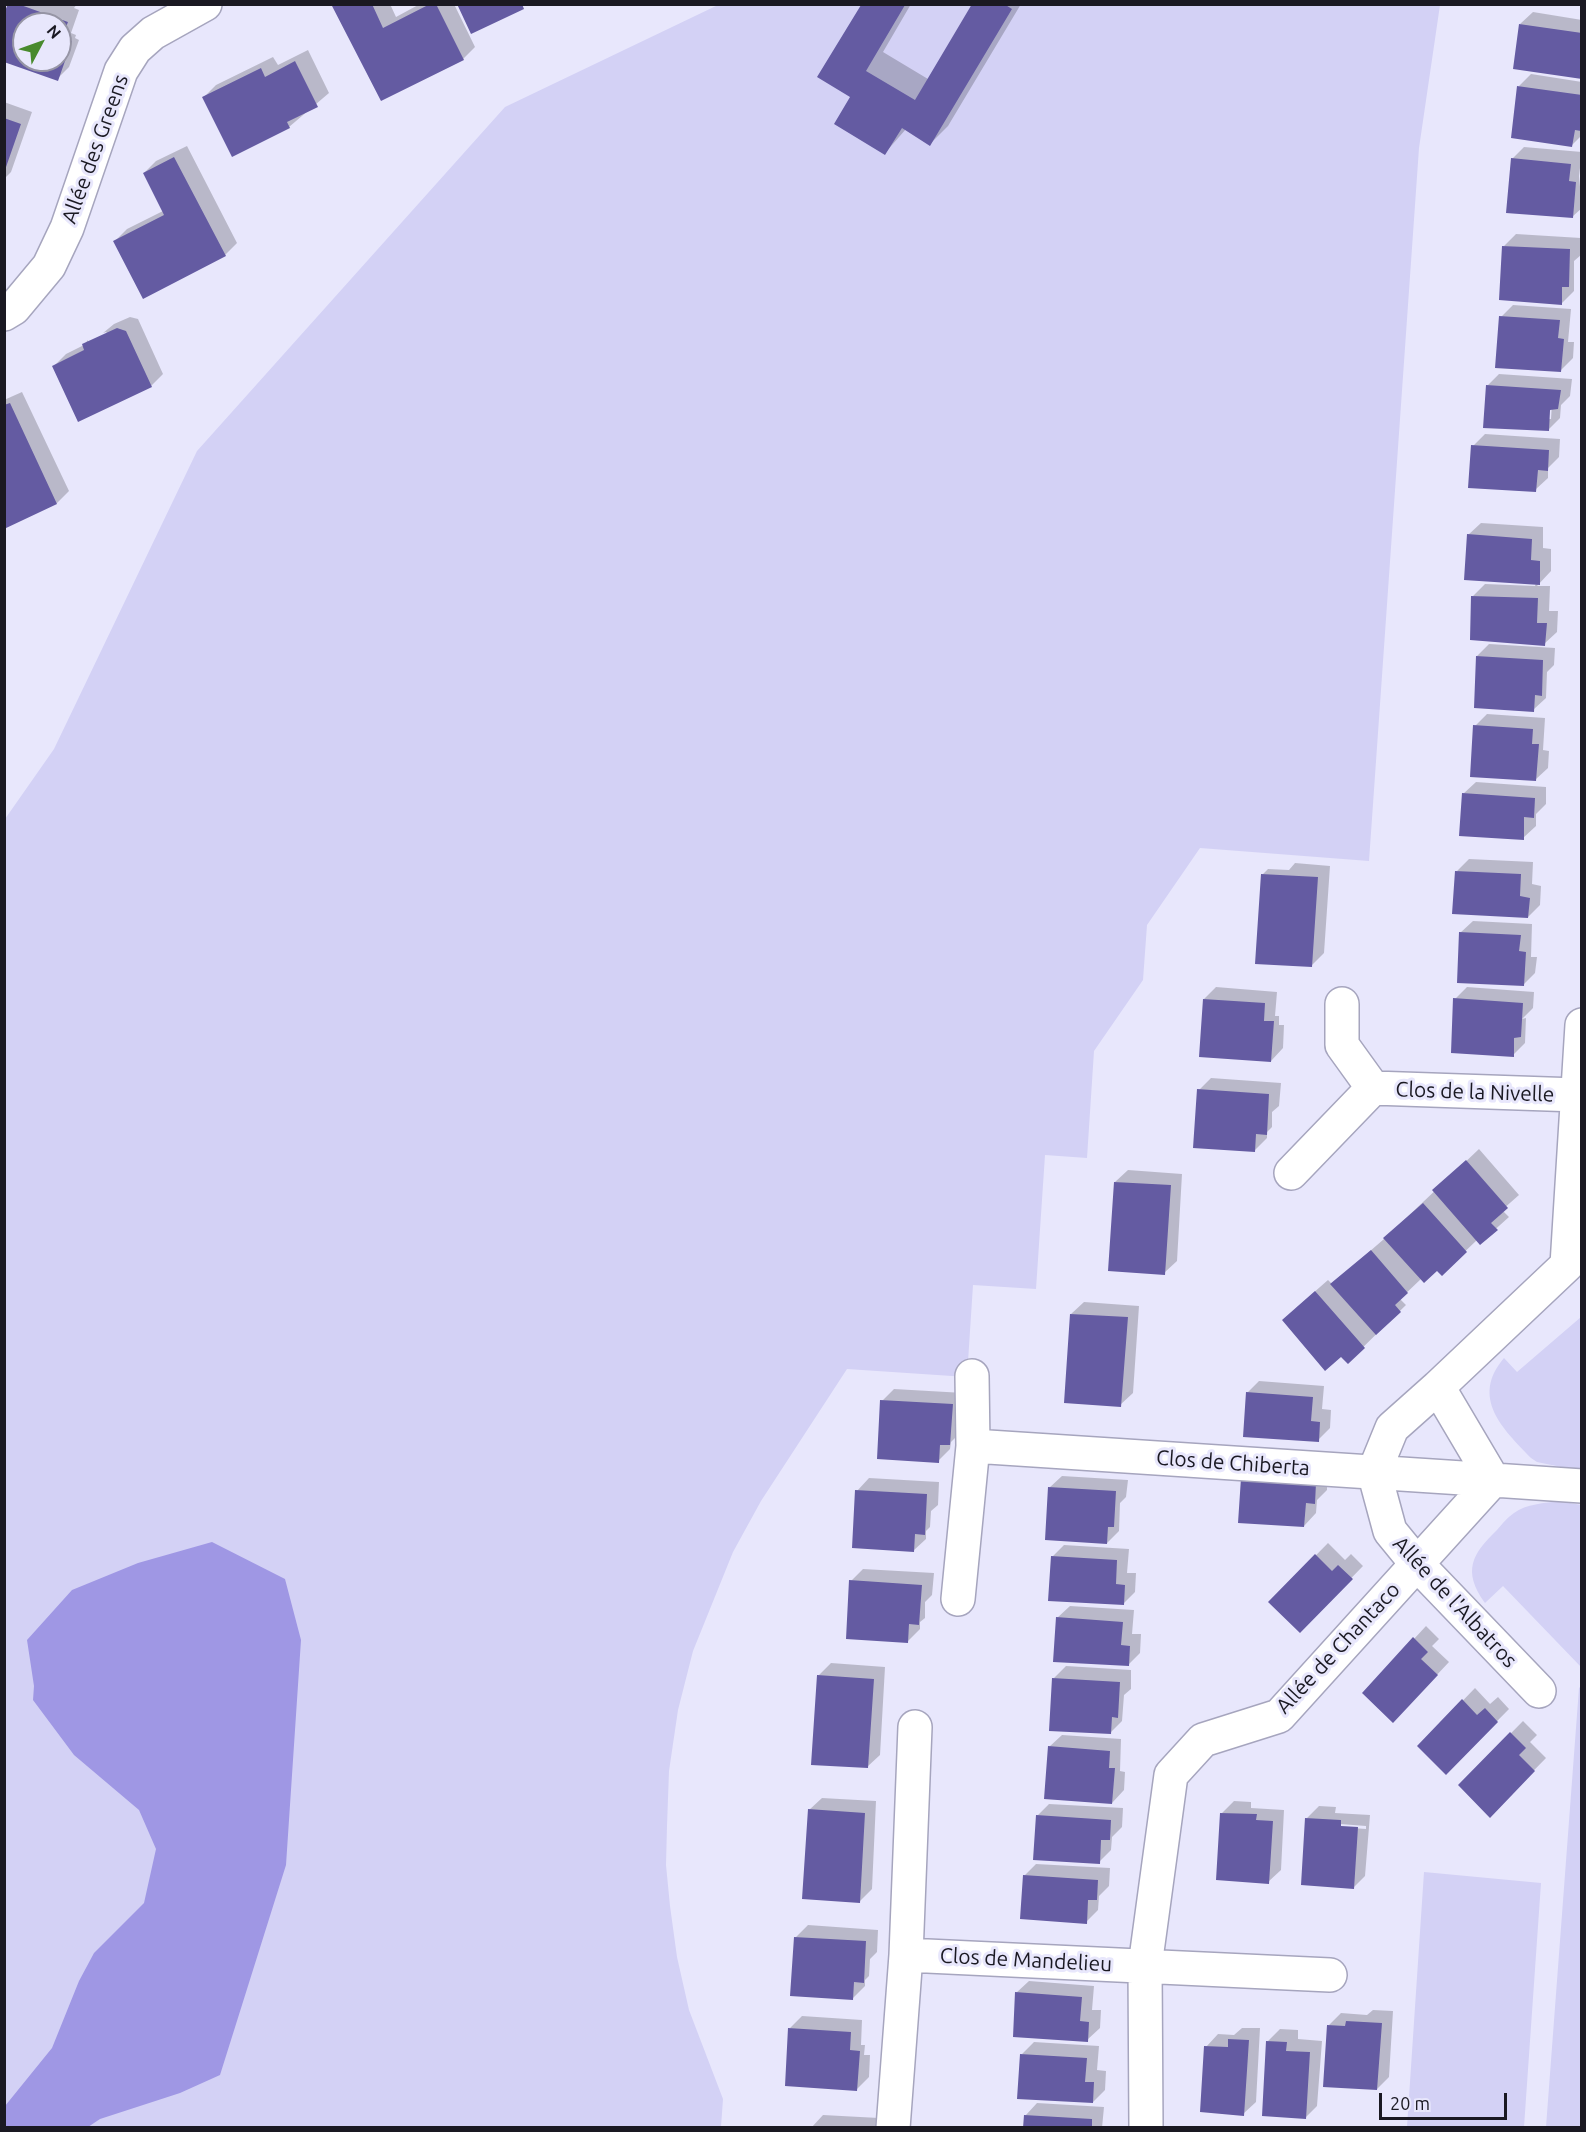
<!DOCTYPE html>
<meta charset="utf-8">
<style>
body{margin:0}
#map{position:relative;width:1586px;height:2132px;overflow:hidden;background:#e8e7fc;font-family:Ubuntu,sans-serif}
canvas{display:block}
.frame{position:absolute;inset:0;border:6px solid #1a1922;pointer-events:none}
.north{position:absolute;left:12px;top:12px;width:60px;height:60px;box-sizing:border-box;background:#e8e7fc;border:2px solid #9695a5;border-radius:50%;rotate:49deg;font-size:16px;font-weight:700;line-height:24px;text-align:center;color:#1a1922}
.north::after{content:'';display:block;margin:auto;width:21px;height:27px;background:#488a2d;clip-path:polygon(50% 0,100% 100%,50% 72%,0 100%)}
.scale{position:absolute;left:1379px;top:2093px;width:128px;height:27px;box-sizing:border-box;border:3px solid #1a1922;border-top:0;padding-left:8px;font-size:18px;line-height:21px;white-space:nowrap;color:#1a1922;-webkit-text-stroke:4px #e8e7fc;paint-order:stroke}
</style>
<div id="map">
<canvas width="1586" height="2132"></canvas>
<div class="frame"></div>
<div class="north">N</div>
<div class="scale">20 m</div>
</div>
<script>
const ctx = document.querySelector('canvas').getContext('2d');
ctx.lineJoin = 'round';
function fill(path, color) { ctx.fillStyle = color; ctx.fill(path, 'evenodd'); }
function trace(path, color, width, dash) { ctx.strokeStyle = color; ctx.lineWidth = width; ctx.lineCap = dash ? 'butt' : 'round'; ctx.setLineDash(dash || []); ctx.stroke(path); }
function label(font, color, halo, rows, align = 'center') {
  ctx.font = font + ' Ubuntu,sans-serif'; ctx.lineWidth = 6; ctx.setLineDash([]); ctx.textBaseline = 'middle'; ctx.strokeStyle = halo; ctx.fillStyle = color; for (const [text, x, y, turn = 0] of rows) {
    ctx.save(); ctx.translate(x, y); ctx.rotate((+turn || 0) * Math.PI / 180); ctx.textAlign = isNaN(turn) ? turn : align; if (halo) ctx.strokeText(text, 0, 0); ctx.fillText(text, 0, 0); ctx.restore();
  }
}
fill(new Path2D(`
 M718 5H1440L1419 148 1369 861 1200 848 1147 925 1143 980 1094 1051 1087 1158 1045 1155 1036 1289 973 1285 967 1377 847 1369 761 1501 733 1552 693 1651 678 1710 669 1771 667 1826 666 1865 670 1906 677 1957 689 2010 723 2099 721 2127 5 2128V819L54 749 197 451 505 107Z
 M1581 1317V1471L1537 1462 1531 1458C1503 1429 1470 1398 1504 1358L1517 1372Z
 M1559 1501 1581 1505V1667L1503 1586 1485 1603C1462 1571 1472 1554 1497 1530 1502 1524 1508 1517 1514 1513 1526 1504 1545 1503 1559 1501Z
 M1581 1686V2127H1546L1579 1688Z
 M1424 1872 1541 1883 1524 2127H1407Z`), '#d3d1f5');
fill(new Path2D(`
 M212 1542 285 1579 301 1640 286 1865 220 2075 180 2093 100 2119 88 2127H5V2106L52 2048 79 1981 94 1953 144 1903 156 1849 139 1810 74 1755 33 1700 34 1686 27 1640 72 1590 138 1563Z`), '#9f97e4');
fill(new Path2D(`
 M9 4H77L74 8 79 10 71 33 76 35 75 38 79 40 69 67 57 79 4 60ZM24 24H60V60H24Z
 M333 4H390L396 17 420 4H454L475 47 463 59 381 99Z
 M863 4H911L883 52 928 79 973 4H1021L948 126 930 144 906 129 885 153 852 96 819 77Z
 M1533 12 1582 20V78L1520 24Z
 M308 50 329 93 289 127 204 97 216 85 273 57 278 65Z
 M1531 74 1582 82V135L1572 145 1519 86Z
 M4 102 32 112 11 172 4 179Z
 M187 146 237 243 225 255 115 241 127 229 163 211 144 173 156 161Z
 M1524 147 1582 152 1579 176 1582 208 1572 217 1512 159Z
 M1516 234 1581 238V255L1574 261V291L1562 303 1504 246Z
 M1513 305 1571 309 1568 342H1574L1573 358 1561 370 1501 317Z
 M130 317 138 319 163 374 151 386 54 366 66 354 84 345 88 340V343L108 334 106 332 103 333 114 324Z
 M1499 374 1572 379 1570 396 1561 405 1560 418 1548 430 1487 386ZM1552 403 1551 419H1548Z
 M22 392 69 491 57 503 4 527V400Z
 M1485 434 1560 439 1559 457 1548 468V478L1535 490 1473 446Z
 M1481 523 1543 527V548L1551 549V571L1537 586H1550L1549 611H1558L1557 632 1544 644 1473 596 1485 584 1535 586 1536 583 1468 535Z
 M1489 644 1555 648 1554 665 1547 672 1546 698 1533 710 1477 656Z
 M1487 714 1545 718 1543 750 1549 751 1548 768 1535 780 1475 726Z
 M1476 782 1546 787V804L1536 814V826L1523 838 1463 794Z
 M1469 859 1533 862 1532 884 1541 886 1540 905 1528 917 1457 871Z
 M1295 863 1330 866 1324 953 1312 965 1262 875 1268 869 1289 870Z
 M1473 921 1532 924 1531 957H1537L1535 973 1523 985 1460 933Z
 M1216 987 1277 992 1275 1016H1279V1025H1284L1283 1048 1271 1061 1204 999Z
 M1467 987 1534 992 1533 1008 1522 1019 1526 1018 1525 1043 1513 1055 1455 999Z
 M1211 1078 1281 1083 1279 1106 1272 1112V1127L1267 1132V1138L1255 1150 1199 1090Z
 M1479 1149 1519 1195 1502 1210 1509 1217 1480 1243 1477 1240 1454 1262 1448 1261 1422 1278 1400 1299 1406 1305 1348 1362 1296 1308 1328 1280 1332 1284 1384 1239Z
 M1128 1170 1182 1174 1177 1261 1164 1273 1115 1182Z
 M1084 1302 1139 1306 1133 1393 1120 1405 1071 1314Z
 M1259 1381 1324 1386 1322 1409 1331 1410 1330 1428 1318 1440 1247 1393Z
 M894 1389 964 1393 956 1421 955 1438 951 1442 950 1449 938 1461 882 1401Z
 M1254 1467 1327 1471V1490L1317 1500 1316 1513 1304 1526Z
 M1062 1476 1128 1480 1126 1497 1120 1503 1119 1531 1107 1543 1049 1488Z
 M869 1478 939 1482 938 1505 931 1511 930 1527 926 1531V1539L913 1551 857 1491Z
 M1328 1543 1345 1560 1351 1554 1363 1566 1300 1631 1270 1602Z
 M1064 1545 1129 1549 1127 1573H1136L1135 1592 1123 1604 1052 1557Z
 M863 1569 934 1573 932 1595 925 1602V1618L920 1622V1629L908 1641 851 1581Z
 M1070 1606 1134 1610 1132 1634H1141L1140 1653 1128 1665 1057 1618Z
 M1426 1626 1439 1639 1432 1646 1449 1662 1405 1709 1364 1693Z
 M831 1663 885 1667 880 1755 867 1767 818 1676Z
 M1066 1666 1131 1670V1689L1124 1695 1122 1721 1110 1733 1054 1678Z
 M1475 1688 1490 1704 1498 1697 1509 1709 1446 1773 1419 1746Z
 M1523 1721 1537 1735 1530 1742 1546 1758 1502 1803 1460 1785Z
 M1062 1735 1121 1739 1120 1771 1125 1772 1124 1790 1112 1803 1049 1747Z
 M822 1798 876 1801 872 1889 860 1901 809 1810Z
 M1234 1801 1251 1802V1808L1284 1810 1281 1870 1268 1882 1222 1813Z
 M1049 1804 1123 1808 1122 1827 1112 1837 1111 1850 1099 1862 1037 1816Z
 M1319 1806 1336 1807 1335 1813 1370 1815 1365 1876 1353 1888 1307 1818ZM1340 1824 1366 1826V1829L1338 1827Z
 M1036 1864 1110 1868 1109 1886 1099 1896 1098 1910 1086 1922 1024 1876Z
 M808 1925 878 1930 877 1952 870 1959 869 1976 865 1980V1986L853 1998 795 1938Z
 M1029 1981 1094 1986 1092 2010H1101L1100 2028 1087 2040 1016 1993Z
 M1373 2010 1393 2011 1389 2077 1377 2089 1329 2025 1341 2013 1367 2015Z
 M802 2016 862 2020 861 2045H865L864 2055H870L869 2077 857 2089 790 2028Z
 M1242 2028H1260L1256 2102 1243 2114 1206 2047 1218 2034 1234 2035Z
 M1280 2029 1298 2030V2039L1322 2041 1317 2106 1305 2118 1268 2041Z
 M1034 2042 1099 2046 1097 2070 1106 2071 1105 2090 1093 2102 1022 2054Z
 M1037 2103 1104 2107 1102 2128H1024L1025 2116Z
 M823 2115 879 2118V2128H811Z`), '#0003');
fill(new Path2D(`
 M8 4H18L68 22 62 37 72 41 58 81 4 62V13ZM24 24H60V60H24Z
 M331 4H372L383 28 430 4H436L464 60 381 101Z
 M457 4H522L524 9 471 34Z
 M972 4H1004L1012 9 930 146 902 128 885 155 834 124 850 97 817 77 861 5H905L866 71 915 100Z
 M1519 24 1582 33V79L1513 69Z
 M295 61 318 107 287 122 290 128 232 157 202 97 261 68 265 77Z
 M1517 86 1582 95 1581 131 1575 130 1572 147 1511 138Z
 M4 118 21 124 5 170H4Z
 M174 157 226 256 143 299 113 241 164 215 143 173Z
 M1511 158 1571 164 1569 181 1576 182 1573 218 1506 213Z
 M1502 246 1570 249 1569 287H1562V305L1499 300Z
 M1499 316 1560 320 1558 338 1564 339 1561 372 1495 368Z
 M117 328 126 331 152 387 78 422 52 366 84 350 82 344Z
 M1486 385 1561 390 1558 409 1550 410 1549 431 1483 428Z
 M10 403 57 504 4 529V405Z
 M1471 445 1549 450 1548 471 1538 470 1536 492 1468 488Z
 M1467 534 1532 539 1531 560 1540 561V585L1464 580Z
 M1471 596 1538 598 1537 623H1547L1545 646 1470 640Z
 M1476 656 1543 660 1542 696 1535 695 1534 712 1474 708Z
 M1473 725 1533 729 1532 744H1539L1536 781 1470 777Z
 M1462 793 1535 798 1534 818 1524 817V840L1459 836Z
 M1455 871 1521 874 1520 896 1530 898 1528 918 1452 914Z
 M1261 874 1318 877 1312 967 1255 964Z
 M1459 932 1521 935 1519 951 1526 952 1524 986 1457 983Z
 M1453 998 1523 1003 1521 1037 1514 1038V1057L1451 1053Z
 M1203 999 1265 1003 1264 1021H1274L1271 1062 1199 1057Z
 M1197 1089 1269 1094 1267 1135 1256 1134 1255 1152 1193 1148Z
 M1466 1160 1508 1208 1491 1223 1498 1230 1480 1245 1432 1190Z
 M1114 1182 1171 1185 1165 1275 1108 1271Z
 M1423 1203 1467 1252 1442 1276 1437 1271 1424 1283 1383 1238Z
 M1371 1250 1408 1293 1395 1305 1401 1312 1376 1335 1330 1284Z
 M1315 1291 1365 1348 1348 1364 1341 1357 1325 1371 1282 1320Z
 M1070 1314 1128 1317 1121 1407 1064 1403Z
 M1246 1392 1313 1397 1311 1421 1320 1422 1319 1442 1243 1437Z
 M880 1400 953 1404 950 1445H940L939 1463 877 1459Z
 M1241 1478 1316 1483 1315 1504 1306 1503 1304 1527 1238 1523Z
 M1048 1487 1116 1491 1114 1527H1108L1107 1544 1045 1540Z
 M855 1490 927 1494 925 1535 915 1534 914 1552 852 1548Z
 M1315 1554 1332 1571 1338 1565 1353 1579 1300 1633 1268 1602Z
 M1051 1556 1117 1560 1116 1584 1125 1585 1124 1605 1048 1601Z
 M849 1580 922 1585 919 1625 909 1624 908 1643 846 1639Z
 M1056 1617 1123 1622 1121 1645 1130 1646 1129 1666 1053 1662Z
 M1413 1637 1428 1652 1421 1659 1438 1675 1393 1723 1362 1693Z
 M817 1675 874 1679 868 1768 811 1765Z
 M1052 1678 1120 1682 1118 1718 1112 1717 1111 1734 1049 1731Z
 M1462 1699 1477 1715 1485 1708 1498 1722 1446 1775 1417 1746Z
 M1510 1732 1526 1748 1519 1755 1535 1771 1490 1818 1458 1785Z
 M1048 1746 1110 1751 1109 1768H1115L1112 1804 1044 1799Z
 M808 1809 865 1813 860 1903 802 1899Z
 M1220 1813 1257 1814 1256 1820 1273 1821 1269 1884 1216 1880Z
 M1036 1815 1111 1820 1110 1840H1101L1100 1864 1033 1860Z
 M1305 1818 1341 1820V1826L1358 1827 1354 1889 1301 1885Z
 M1023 1875 1098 1880 1097 1900H1088L1087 1924 1020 1919Z
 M794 1937 866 1941 864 1983 854 1982 853 2000 790 1996Z
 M1015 1992 1082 1997 1080 2021 1089 2022 1088 2042 1013 2037Z
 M1346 2021 1382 2023 1377 2090 1323 2087 1327 2025 1345 2026Z
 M788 2028 851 2032 850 2050 860 2051 857 2091 785 2086Z
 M1228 2039 1249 2040 1244 2116 1200 2112 1204 2046 1228 2047Z
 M1266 2041 1287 2042 1286 2051 1310 2052 1306 2119 1262 2116Z
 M1020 2054 1087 2058 1085 2082H1094L1093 2103 1017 2099Z
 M1024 2115 1092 2119V2128H1023Z`), '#645ba2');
const minor = new Path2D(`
 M4 314 14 308 49 266 67 228 121 71 135 49 153 33 205 4
 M1342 1004V1045L1373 1088
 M1582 1025 1567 1265 1438 1387 1493 1480 1582 1486
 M1291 1173 1373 1088 1577 1095
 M1438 1387 1392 1428 1374 1472 1390 1531 1417 1564 1539 1691
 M973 1446 1493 1480
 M958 1599 973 1446 972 1376
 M906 1955 1330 1975
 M893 2128 906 1955 915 1727
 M1146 2128 1145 1966 1171 1775 1203 1740 1279 1716 1493 1480`);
trace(minor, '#a6a5be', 36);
trace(minor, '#fff', 33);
label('21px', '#1a1922', '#e8e7fc', [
 ["Allée des Greens",95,149,-70],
 ["Clos de la Nivelle",1475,1092,2],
 ["Clos de Chiberta",1233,1463,4],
 ["Allée de l'Albatros",1455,1602,47],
 ["Allée de Chantaco",1338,1648,-47],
 ["Clos de Mandelieu",1026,1960,3]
]);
</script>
